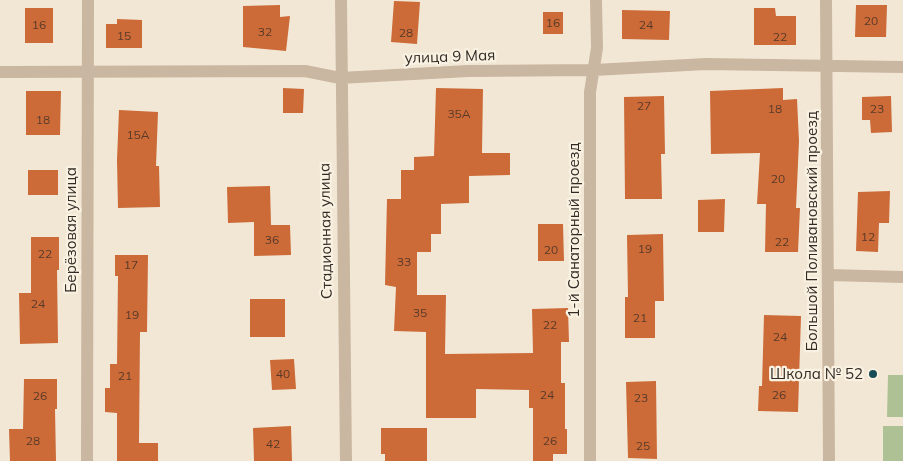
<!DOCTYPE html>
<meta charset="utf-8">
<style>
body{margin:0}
canvas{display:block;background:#f2e7d5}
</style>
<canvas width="903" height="461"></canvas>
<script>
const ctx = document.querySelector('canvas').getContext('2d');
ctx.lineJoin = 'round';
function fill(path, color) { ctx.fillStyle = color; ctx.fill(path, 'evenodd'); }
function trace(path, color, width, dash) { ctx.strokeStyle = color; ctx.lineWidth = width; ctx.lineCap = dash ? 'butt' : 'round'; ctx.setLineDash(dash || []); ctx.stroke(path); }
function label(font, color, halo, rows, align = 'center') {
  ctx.font = font + ' Mulish,sans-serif'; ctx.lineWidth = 4.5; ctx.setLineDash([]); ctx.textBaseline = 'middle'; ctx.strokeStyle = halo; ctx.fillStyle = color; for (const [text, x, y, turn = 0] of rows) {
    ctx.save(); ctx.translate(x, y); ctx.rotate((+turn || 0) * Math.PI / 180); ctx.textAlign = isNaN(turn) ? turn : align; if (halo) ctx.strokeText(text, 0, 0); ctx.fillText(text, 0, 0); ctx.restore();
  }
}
fill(new Path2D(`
 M888 375H903V417H887Z
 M883 426H903V461H883Z`), '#aec195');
fill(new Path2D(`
 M394 1 420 2 417 44 391 42Z
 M280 5V17L290 16 286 51 243 47V6Z
 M856 5H887L886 37H855Z
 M25 8H53V43H25Z
 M754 8H775L776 16H796V45H754Z
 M622 10 670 11 669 40 622 39Z
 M543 12H563V34H543Z
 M117 19 142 20V48H106V24H117Z
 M283 88 304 89 303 113H283Z
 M436 88 483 89 482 153H510V175L469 176V203L441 204V234H431V252H417V295H446L445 354 533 353 532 309 568 308 569 342H561V383H565V429H567V454H553V461H533V408H529V390L476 389V418H426V332L394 331 396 287 385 285 387 199H401V170H414V157L434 156Z
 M783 88V100L797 99 799 141 796 208H800L798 252H765L766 204H757L760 153 711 154 710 91Z
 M26 91H61L60 135H26Z
 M664 96 665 154H661L662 199H625L624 97Z
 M891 96 892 132 871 133 870 120H862V97Z
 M119 110 158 112 156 166H159L160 207 118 208 117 160Z
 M28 170H58V195H28Z
 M270 186 271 225H290L291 255 254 256V222L228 223 227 187Z
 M890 191 889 223H879L878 252 856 251 858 192Z
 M725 199 724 232H698V200Z
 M538 224H563L564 261H538Z
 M663 234 664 301H655V338H625V297H628L627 235Z
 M31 237H59V270H57L58 343 20 344 19 293H31Z
 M115 255H148L147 332H140L139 443H158V461H117V413L105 412V388H110V364H117L118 276H115Z
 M250 299H285V337H250Z
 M764 315 801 316 798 412 758 411 759 386H762Z
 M294 359 296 389 272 390 270 360Z
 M24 379H57V409H55L56 461H10L9 429H23Z
 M656 381 657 459 628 458 626 382Z
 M291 426 292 461H254L253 428Z
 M381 428H427V461H385V454H381Z`), '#cc6b38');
trace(new Path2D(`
 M341 0 346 461
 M826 0 829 461
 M0 72 305 71 340 78 468 71 594 70 706 64 903 67
 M829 275 903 277
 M87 461 88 0
 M590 461V92L597 48 596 0`), '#cab7a1', 12);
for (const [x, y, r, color] of [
 [873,374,5,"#184c56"]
]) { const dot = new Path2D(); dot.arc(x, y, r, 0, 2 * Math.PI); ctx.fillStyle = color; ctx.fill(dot); trace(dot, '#f9f1e1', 2); }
label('12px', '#593a29', null, [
 ["20",871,21],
 ["16",553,23],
 ["16",39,25],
 ["24",646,25],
 ["32",265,32],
 ["28",406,33],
 ["15",124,36],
 ["22",780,37],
 ["27",644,106],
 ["18",775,109],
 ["23",877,109],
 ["35А",459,114],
 ["18",43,120],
 ["15А",138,135],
 ["20",778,179],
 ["12",868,237],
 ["36",272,240],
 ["22",782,242],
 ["19",645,249],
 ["20",551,250],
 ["22",45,254],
 ["33",404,262],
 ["17",131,265],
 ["24",38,304],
 ["35",420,313],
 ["19",132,315],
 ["21",640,318],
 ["22",550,325],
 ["24",780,337],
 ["40",283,374],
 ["21",125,376],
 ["24",547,395],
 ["26",779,395],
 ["26",40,396],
 ["23",641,398],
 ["28",33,441],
 ["26",550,441],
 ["42",273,444],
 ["25",643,446]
]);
label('15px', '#332a24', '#f9f1e1', [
 ["улица 9 Мая",450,57,-2],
 ["Берёзовая улица",71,230,-90],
 ["1-й Санаторный проезд",574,230,-90],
 ["Стадионная улица",326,231,-91],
 ["Большой Поливановский проезд",812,231,-90]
]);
label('15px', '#332a24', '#f9f1e1', [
 ["Школа № 52",863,374]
], 'right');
</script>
